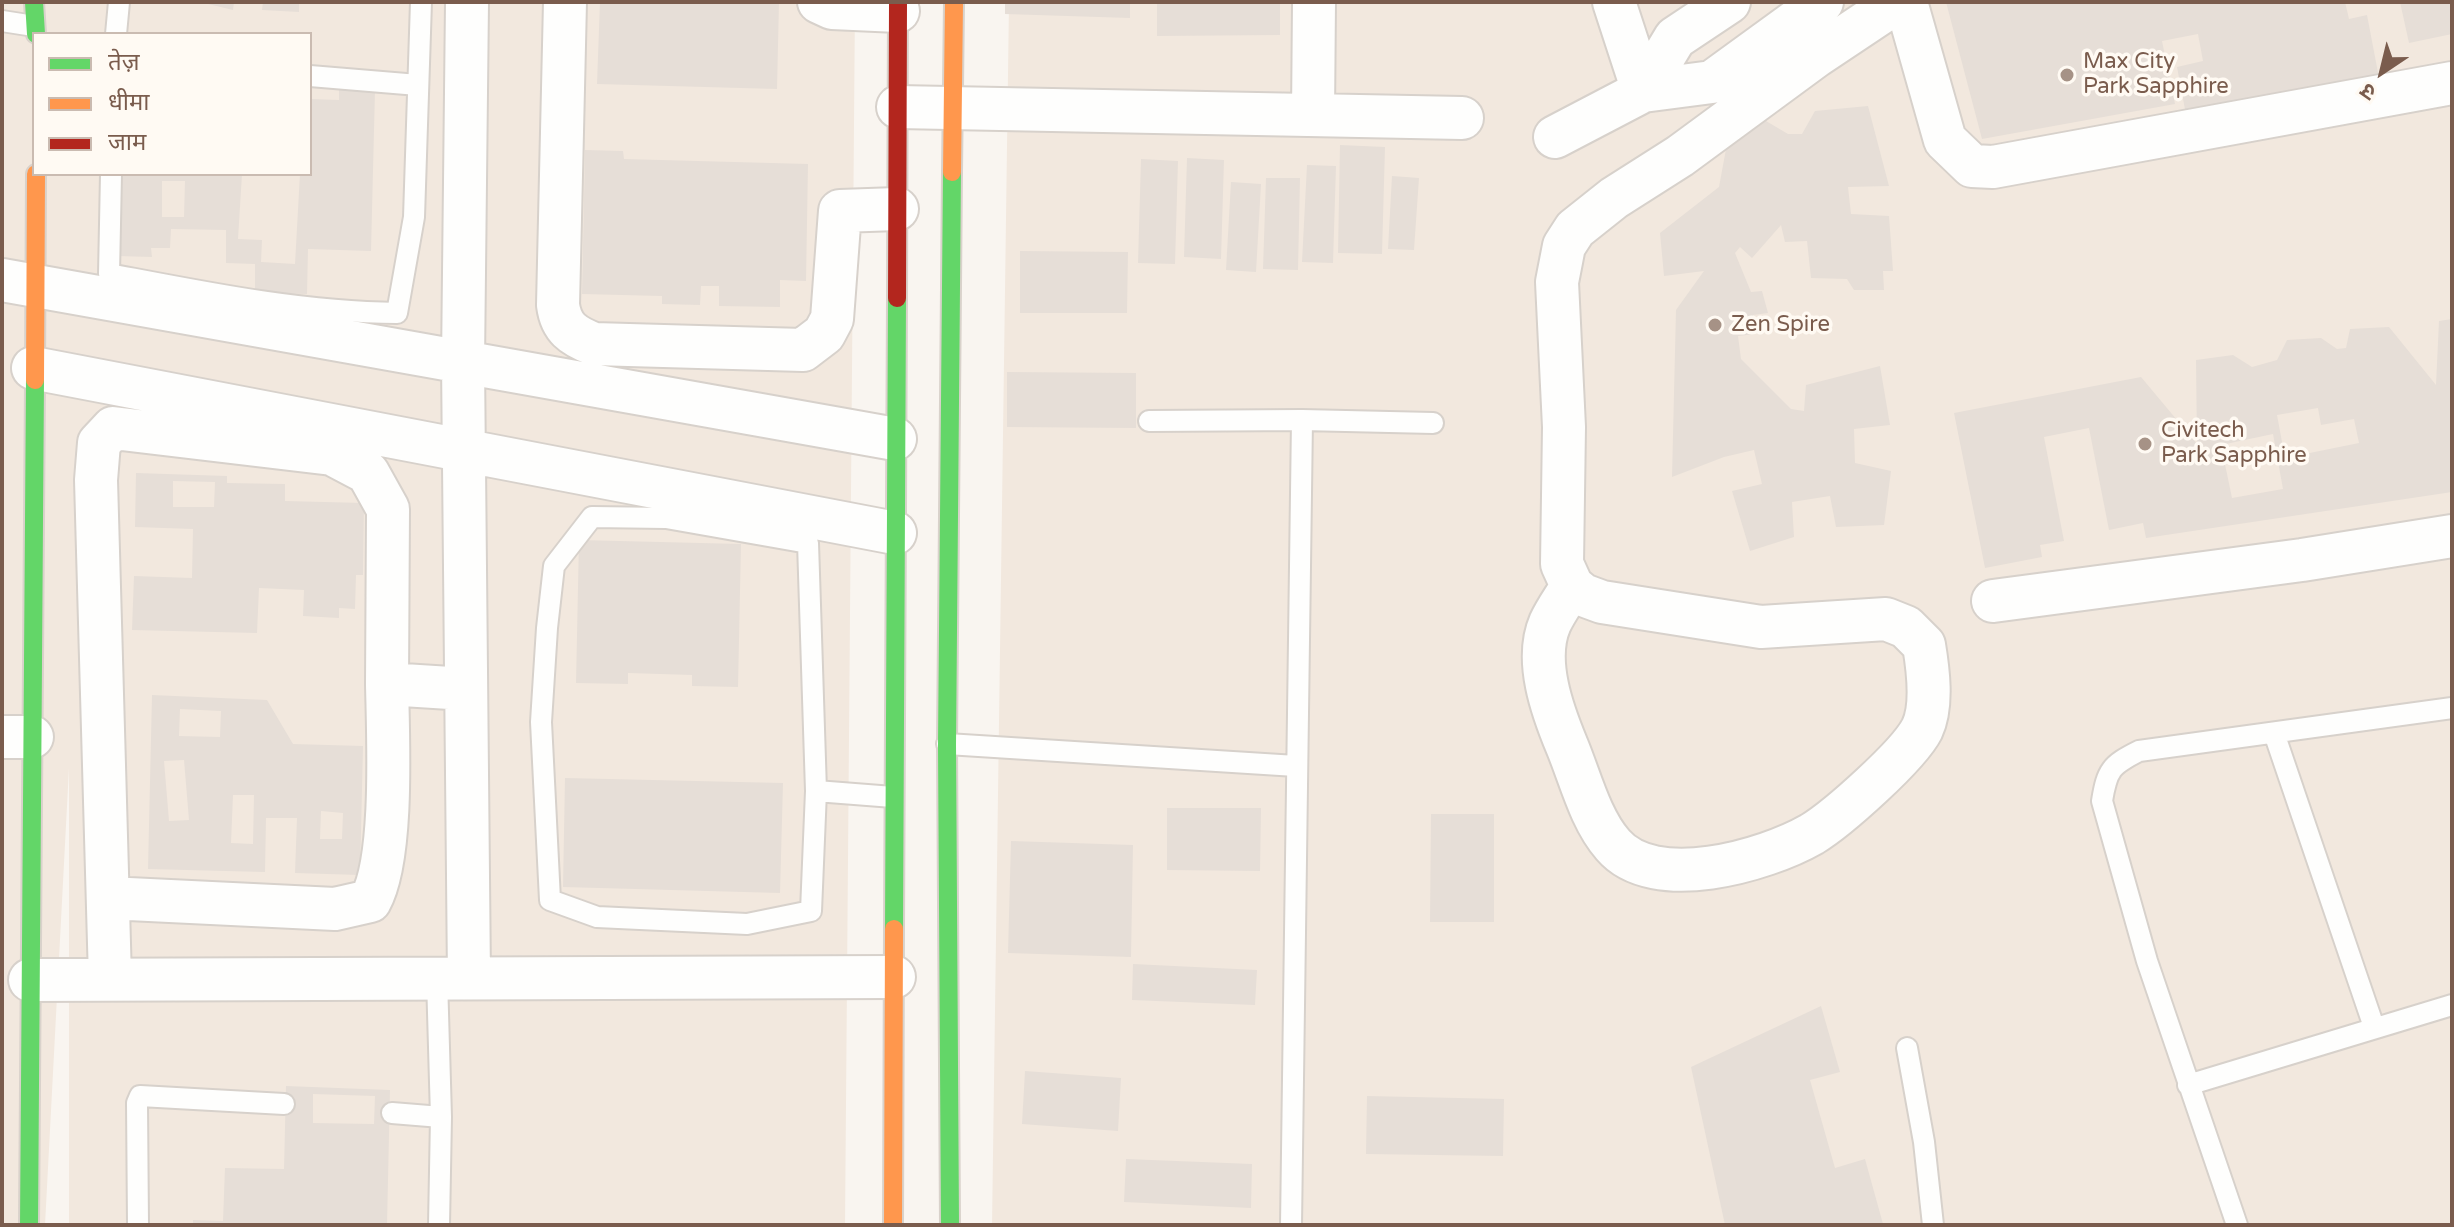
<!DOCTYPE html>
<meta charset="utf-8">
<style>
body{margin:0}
#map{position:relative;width:2454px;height:1227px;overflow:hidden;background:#f9f5f0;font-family:"Varela Round","Noto Sans Devanagari",sans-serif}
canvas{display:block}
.frame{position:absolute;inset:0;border:4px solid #7a5c4d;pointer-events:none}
.legend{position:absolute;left:32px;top:32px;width:280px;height:144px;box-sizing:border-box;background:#fffaf3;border:2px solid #cabbb1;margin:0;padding:10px 14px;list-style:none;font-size:24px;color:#7a5c4d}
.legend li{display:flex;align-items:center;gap:16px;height:40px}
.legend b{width:40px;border:2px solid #cabbb1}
.north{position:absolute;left:2342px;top:32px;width:80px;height:80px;-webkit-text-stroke:6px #fffaf3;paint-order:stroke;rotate:215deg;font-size:22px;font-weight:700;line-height:32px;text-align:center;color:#7a5c4d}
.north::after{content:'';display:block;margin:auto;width:28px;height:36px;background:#7a5c4d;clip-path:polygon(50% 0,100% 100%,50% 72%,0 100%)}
</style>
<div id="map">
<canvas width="2454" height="1227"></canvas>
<div class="frame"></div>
<ul class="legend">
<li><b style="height:10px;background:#63d668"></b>तेज़</li>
<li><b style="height:10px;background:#ff974d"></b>धीमा</li>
<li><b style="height:10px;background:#b3261e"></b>जाम</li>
</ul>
<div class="north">उ</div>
</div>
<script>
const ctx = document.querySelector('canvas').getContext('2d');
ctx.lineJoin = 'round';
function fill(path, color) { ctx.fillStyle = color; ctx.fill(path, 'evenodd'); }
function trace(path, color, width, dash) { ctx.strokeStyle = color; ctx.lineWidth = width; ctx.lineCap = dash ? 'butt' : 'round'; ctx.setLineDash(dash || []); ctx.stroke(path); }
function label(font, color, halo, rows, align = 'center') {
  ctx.font = font + ' "Varela Round",sans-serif'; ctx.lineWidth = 7; ctx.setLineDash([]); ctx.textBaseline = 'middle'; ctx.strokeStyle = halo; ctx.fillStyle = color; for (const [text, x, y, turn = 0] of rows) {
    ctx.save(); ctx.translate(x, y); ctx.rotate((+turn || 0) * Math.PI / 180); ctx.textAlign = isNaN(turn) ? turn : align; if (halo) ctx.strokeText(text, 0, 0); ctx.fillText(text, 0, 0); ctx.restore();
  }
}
fill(new Path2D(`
 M2 2H855L845 1225H69V768L45 1225H2ZM34 34H310V174H34Z
 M1009 2H2452V1225H992Z`), '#f2e8de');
fill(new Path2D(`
 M204 2H234L233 10 204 3Z
 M263 2H299V12L262 10Z
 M600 2H779L777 89 597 84Z
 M1005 2H1130V18L1005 14Z
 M1157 2H1280V35L1157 36Z
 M1946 2H2345L2349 19 2367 15 2380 83 2187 120 2177 67 2203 61 2198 34 2162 41 2175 104 1982 139Z
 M2400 2H2452V34L2409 43Z
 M339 89 375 90 371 251 308 249 307 294 255 293V264L226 263V230L171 229 170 248H151L152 257 117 256 119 174H242L238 239 262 240 261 262 295 264 300 174H310V99L339 100ZM162 181H185L184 217H162Z
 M1868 106 1889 186 1848 187 1851 214 1889 216 1893 271H1883L1884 290H1854L1847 279 1811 278 1807 241 1785 242 1781 225 1752 258 1740 247 1735 253 1751 292 1762 291 1768 313 1753 315 1755 334 1738 336 1741 359 1791 409 1804 411 1806 385 1880 366 1890 425 1854 429 1855 463 1891 471 1884 525 1836 527 1830 496 1792 502 1794 537 1750 551 1732 491 1762 484 1754 450 1724 457 1672 477 1676 310 1704 271 1664 276 1660 233 1719 187 1731 122 1766 121 1788 134H1802L1815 111Z
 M1340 145 1385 147 1382 254 1338 253Z
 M585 150 623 151 624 159 808 164 806 281 780 280V307L719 306V286H701L700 305 662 304V296L582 294Z
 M1187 158 1224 160 1221 259 1184 257Z
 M1141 159 1178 161 1175 264 1138 263Z
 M1307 165 1336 166 1333 263 1302 262Z
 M1392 176 1419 178 1414 250 1388 249Z
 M1266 178H1300L1298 270 1263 269Z
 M1231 182 1261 184 1256 272 1226 270Z
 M1020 251 1128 252 1127 313H1020Z
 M2452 319V492L2146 538 2143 523 2109 530 2089 428 2044 437 2064 541 2040 545 2042 557 1985 568 1954 413 2141 377 2197 444 2196 360 2233 355 2252 367 2277 360 2287 340 2321 338 2337 349 2346 348 2350 329 2389 327 2436 385 2439 321ZM2318 408 2321 425 2354 419 2359 443 2285 458 2277 415ZM2273 434 2283 489 2232 498 2221 445Z
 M1007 372 1136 373V428L1007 427Z
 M136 473 227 476V483L285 484V501L364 503 363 575H356L355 609 339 608V618L303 616 304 590 259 588 257 633 132 630 134 576 192 578 193 529 135 527ZM173 481 215 482 214 507H173Z
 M579 540 741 544 738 687 692 686V675L628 673V684L576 683Z
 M152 695 267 700 293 744 363 746 360 875 295 873 297 818H266L265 872 148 869ZM180 709 221 711 220 737 179 736ZM184 760 189 820 169 821 164 761ZM233 795H254L253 844 231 843ZM321 811 343 813 342 839H320Z
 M565 778 783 783 780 893 563 887Z
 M1167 808H1261L1260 871 1167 870Z
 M1431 814H1494V922H1430Z
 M1011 841 1133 845 1131 957 1008 953Z
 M1133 964 1257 970 1255 1005 1132 1000Z
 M1821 1006 1840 1072 1810 1080 1835 1168 1865 1159 1883 1224 1725 1225 1691 1067Z
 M1025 1071 1121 1078 1118 1131 1022 1124Z
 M286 1086 390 1090 387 1225H193V1220L223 1221 225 1168 284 1169ZM313 1094 375 1096 374 1124 313 1123Z
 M1367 1096 1504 1099 1503 1156 1366 1154Z
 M1126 1159 1252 1164 1251 1208 1124 1202Z`), '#e6ded7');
const lane = new Path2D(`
 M2 21 34 26
 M116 34 119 2
 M310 76 418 85
 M111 174 109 274C204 292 300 312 397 313L414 217 421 2
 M1149 421 1302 420 1433 423
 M2274 733 2374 1027
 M947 744 1296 766
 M816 791 808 543 666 518 592 517 554 566 547 628 541 722 550 900 597 917 747 924 811 911 816 791 893 797
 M437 978 441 1117 439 1225
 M1907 1048 1924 1142 1933 1225
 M2188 1085 2452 1005
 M392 1113 441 1117
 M138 1225 137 1103 140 1096 284 1104
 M1291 1225 1302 420
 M2237 1225 2147 961 2102 801C2107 770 2111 765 2139 751L2452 708`);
const street = new Path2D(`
 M467 2 463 362 469 978
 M565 2 558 305C561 328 573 336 594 344L803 350 824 334 832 319 840 211 897 209
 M819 2 832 8 898 11
 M1614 2 1643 91
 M1906 2 1945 140 1972 166 1993 167 2452 83
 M1643 91 1675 38 1729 2
 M898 107 1462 118
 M1313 115 1314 2
 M1555 137 1643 91 1712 82 1822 2
 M2 280 895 439
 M33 368 895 533
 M1572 586C1565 598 1556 610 1550 623 1534 660 1552 710 1567 746 1580 777 1590 819 1613 845 1654 893 1765 861 1812 834 1838 818 1908 756 1922 729 1933 706 1928 669 1924 645L1906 627 1886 619 1761 627 1602 602 1583 595 1572 586 1562 564 1564 427 1557 282 1564 246 1575 229 1614 198 1680 156 1816 56 1897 2
 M1993 601 2302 560 2452 536
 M2 737H32
 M108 898 335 909 370 901C394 859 388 737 387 684L466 689
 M110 979 96 480 99 443 113 428 332 454 368 473 388 509 387 684
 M30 980 894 977`);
const fast = new Path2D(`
 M34 2 36 34
 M894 929 897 298
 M29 1225 35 380
 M950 1225 947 744 952 172`);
const slow = new Path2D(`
 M952 172 954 2
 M35 380 36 174
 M893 1225 894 929`);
const jam = new Path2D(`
 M897 298 898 2`);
trace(lane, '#d7d1cb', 24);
trace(street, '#d7d1cb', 46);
trace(fast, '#d9d2cb', 22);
trace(slow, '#d9d2cb', 22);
trace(jam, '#d9d2cb', 22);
trace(lane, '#fefefd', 20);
trace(street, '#fefefd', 42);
trace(fast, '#63d668', 18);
trace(slow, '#ff974d', 18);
trace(jam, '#b3261e', 18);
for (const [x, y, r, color] of [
 [2067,75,8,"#a69286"],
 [1715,325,8,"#a69286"],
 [2145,444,8,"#a69286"]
]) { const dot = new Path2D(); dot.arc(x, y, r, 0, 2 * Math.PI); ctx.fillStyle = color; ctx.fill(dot); trace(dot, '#fffaf3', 3); }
label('22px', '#7a5c4d', '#fffaf3', [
 ["Max City",2083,62],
 ["Park Sapphire",2083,87],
 ["Zen Spire",1731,325],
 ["Civitech",2161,431],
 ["Park Sapphire",2161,456]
], 'left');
</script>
